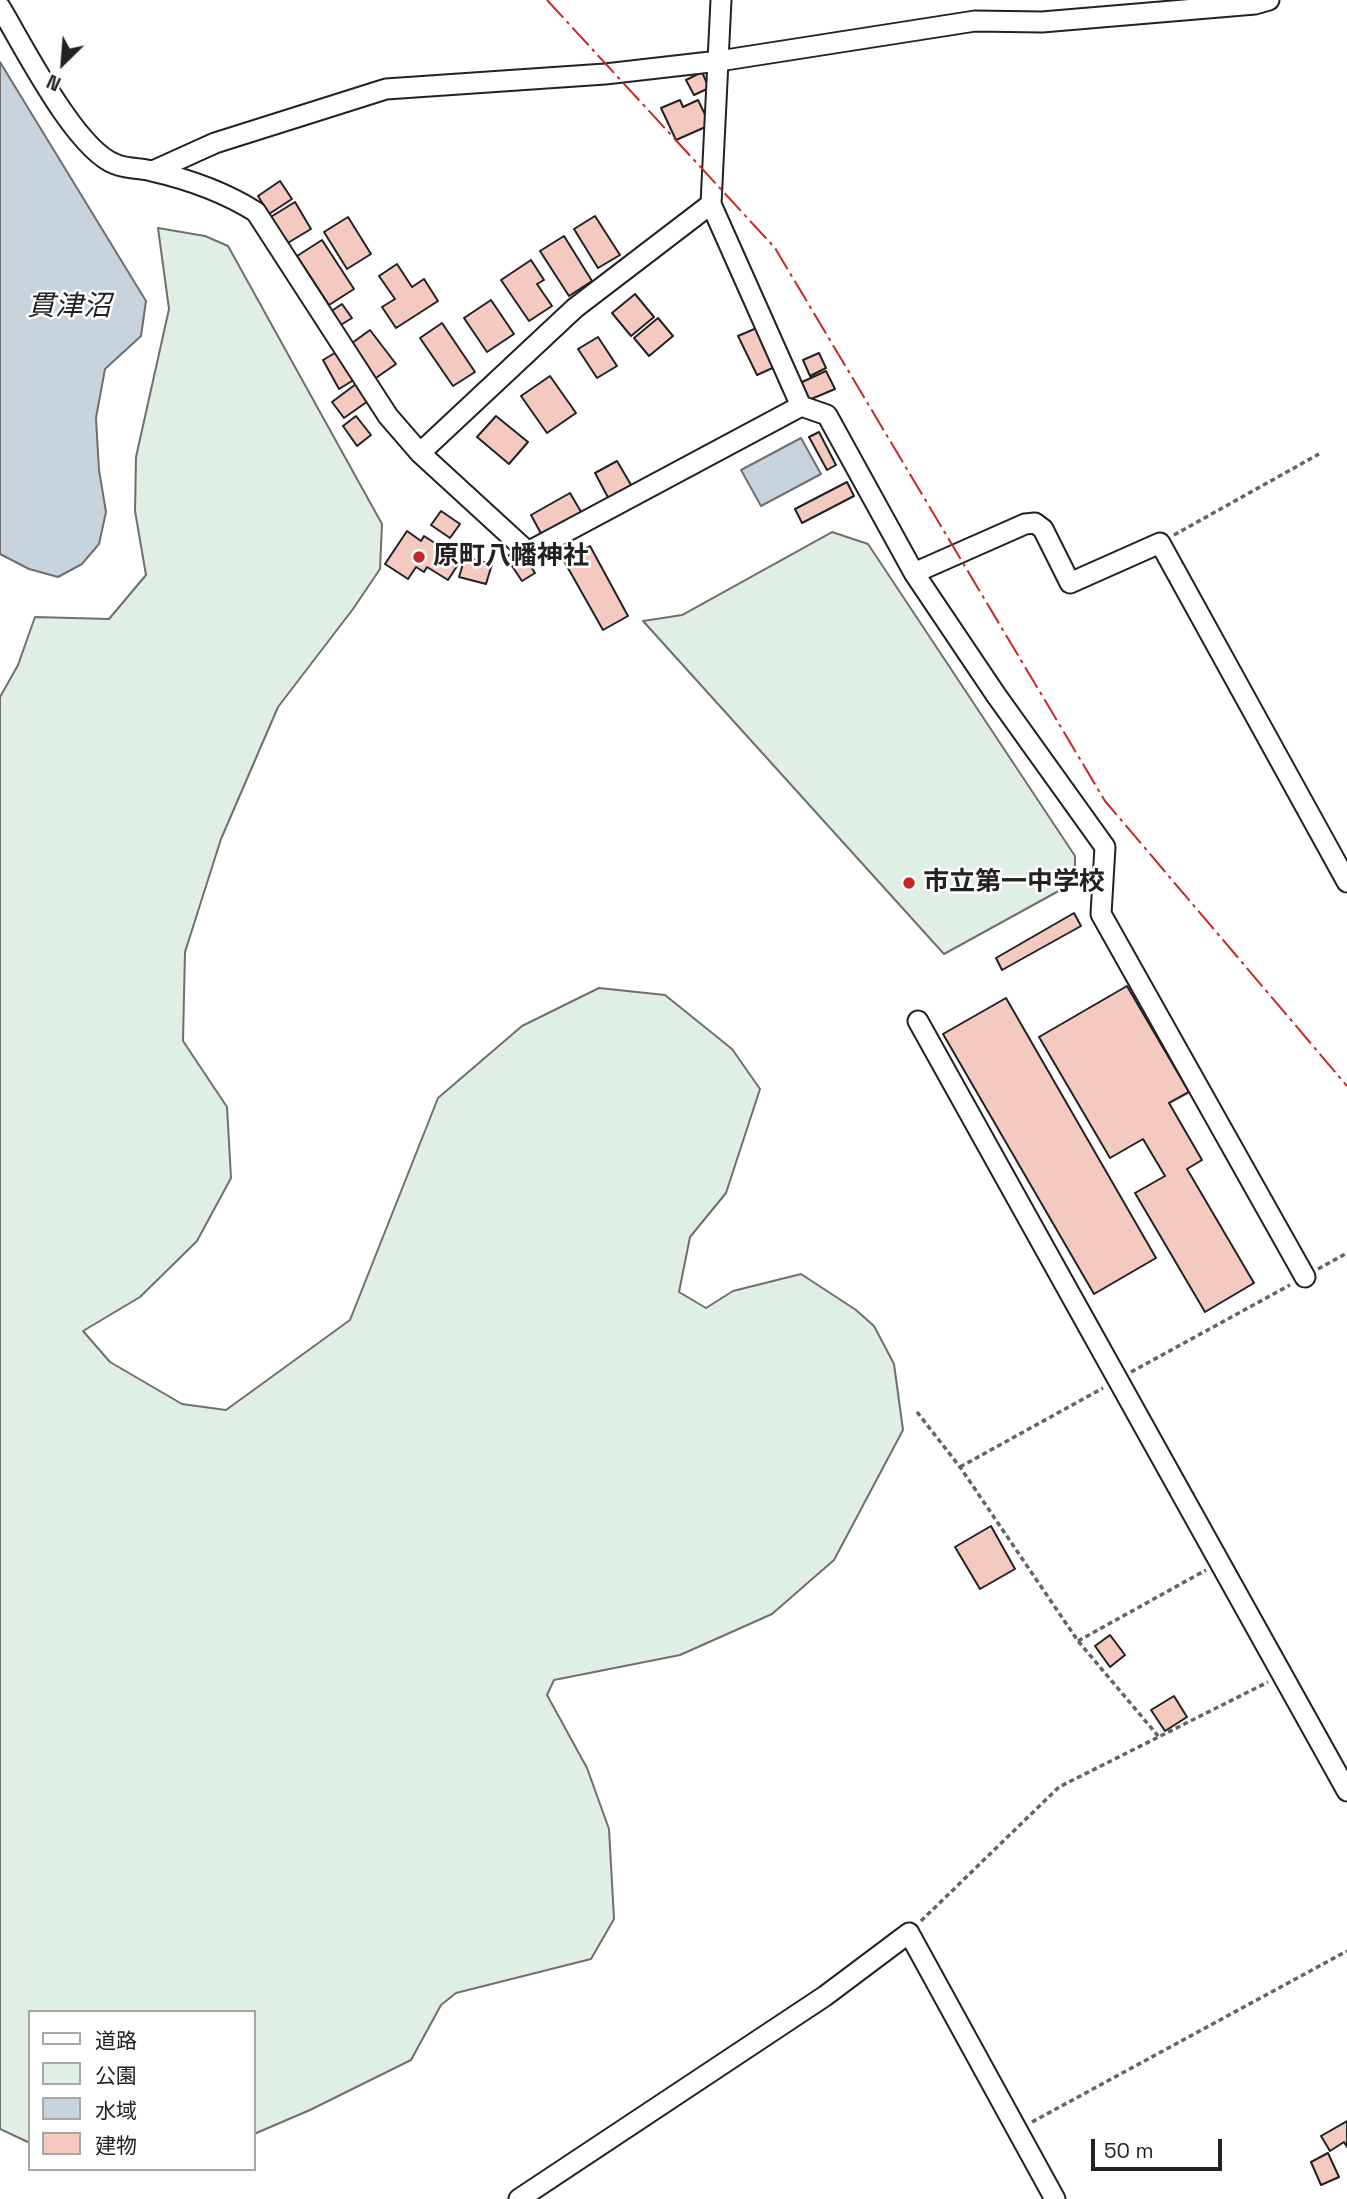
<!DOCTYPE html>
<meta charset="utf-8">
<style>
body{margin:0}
#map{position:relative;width:1347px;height:2199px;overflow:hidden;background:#fff;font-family:"Space Grotesk","Noto Sans JP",sans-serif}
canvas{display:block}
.legend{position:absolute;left:28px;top:2010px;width:228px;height:161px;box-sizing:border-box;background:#fff;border:2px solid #a7a7a7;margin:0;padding:9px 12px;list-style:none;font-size:21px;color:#222}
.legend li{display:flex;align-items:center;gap:14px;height:35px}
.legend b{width:35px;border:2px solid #a7a7a7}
.north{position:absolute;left:28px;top:28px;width:70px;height:70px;-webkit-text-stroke:5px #fff;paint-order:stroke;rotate:205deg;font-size:19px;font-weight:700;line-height:28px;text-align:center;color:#222}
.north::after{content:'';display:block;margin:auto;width:24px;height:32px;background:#222;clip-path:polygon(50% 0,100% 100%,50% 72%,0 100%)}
.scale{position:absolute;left:1091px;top:2139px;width:131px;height:32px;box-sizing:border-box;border:4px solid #222;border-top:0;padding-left:9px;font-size:21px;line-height:24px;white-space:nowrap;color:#222;-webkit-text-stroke:5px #fff;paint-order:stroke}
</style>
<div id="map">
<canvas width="1347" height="2199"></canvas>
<ul class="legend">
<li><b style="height:9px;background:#fff"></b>道路</li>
<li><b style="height:19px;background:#e0efe3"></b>公園</li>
<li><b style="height:19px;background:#c7d3dd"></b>水域</li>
<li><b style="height:19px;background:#f3c9c0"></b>建物</li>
</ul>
<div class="north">N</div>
<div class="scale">50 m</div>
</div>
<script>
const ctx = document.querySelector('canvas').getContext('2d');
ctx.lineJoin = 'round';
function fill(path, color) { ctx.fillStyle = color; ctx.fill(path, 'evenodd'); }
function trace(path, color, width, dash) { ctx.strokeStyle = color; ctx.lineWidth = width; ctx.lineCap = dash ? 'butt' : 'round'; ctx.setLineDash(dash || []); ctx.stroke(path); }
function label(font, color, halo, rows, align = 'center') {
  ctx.font = font + ' "Space Grotesk","Noto Sans JP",sans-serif'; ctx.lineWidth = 5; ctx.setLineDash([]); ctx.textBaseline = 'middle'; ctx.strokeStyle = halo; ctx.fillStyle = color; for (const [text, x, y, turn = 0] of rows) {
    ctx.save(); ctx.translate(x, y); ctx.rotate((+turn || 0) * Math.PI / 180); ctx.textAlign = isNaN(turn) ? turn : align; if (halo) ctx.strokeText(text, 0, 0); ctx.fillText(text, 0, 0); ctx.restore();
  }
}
const green = new Path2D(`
 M158 228 205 236 228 246 382 524 380 569 353 609 278 707 221 839 185 952 183 1041 227 1107 231 1178 197 1241 140 1297 83 1331 110 1362 182 1404 226 1410 350 1320 438 1098 522 1026 599 988 665 995 732 1049 760 1089 726 1193 690 1237 679 1292 706 1308 733 1291 801 1274 856 1310 874 1326 894 1364 903 1430 834 1560 772 1614 680 1655 554 1680 547 1695 587 1768 609 1829 614 1919 591 1959 456 1993 441 2005 411 2060 310 2110 254 2134V2012H30V2143L0 2129V697L18 665 35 617 109 619 146 575 135 511 136 457 169 309Z
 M832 532 868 544 1075 856V882L944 954 643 621 682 615Z`);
fill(green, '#e0efe3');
trace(green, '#6f6f6f', 2);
const water = new Path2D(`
 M0 62 146 301 141 336 105 369 96 418 99 470 106 512 99 544 82 564 58 577 29 569 0 554Z
 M801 438 821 474 761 506 741 470Z`);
fill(water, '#c7d3dd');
trace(water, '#6f6f6f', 2);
const building = new Path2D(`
 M702 72 709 88 694 95 686 80Z
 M680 100 683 107 698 100 710 125 676 140 661 108Z
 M280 181 292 199 269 214 258 196Z
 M295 202 311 229 286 244 269 218Z
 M595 216 620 255 598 268 574 229Z
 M348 217 371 254 347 269 324 232Z
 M564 236 592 281 569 296 540 251Z
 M322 240 354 289 329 305 297 256Z
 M531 260 544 280 537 284 552 306 529 321 501 280Z
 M397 264 412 287 424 279 438 301 396 328 382 307 395 299 379 276Z
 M635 294 654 317 631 336 612 313Z
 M491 300 514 334 487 352 464 318Z
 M342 304 352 318 336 328 327 314Z
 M658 318 673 336 649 356 634 338Z
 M442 323 475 372 453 386 420 338Z
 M759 327 777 366 757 375 738 336Z
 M370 330 396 364 373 380 348 346Z
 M598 337 617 366 597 378 578 349Z
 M340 350 357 378 339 389 323 360Z
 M819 353 826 368 810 376 803 360Z
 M826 371 835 389 809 400 800 383Z
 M550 376 576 413 547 433 521 396Z
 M356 384 368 401 344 418 332 402Z
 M356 416 371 435 357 446 343 426Z
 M496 416 528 442 509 464 477 437Z
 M819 432 836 465 827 470 809 437Z
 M617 461 634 490 611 503 595 473Z
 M847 482 854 496 802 523 795 509Z
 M570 493 584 517 544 539 531 515Z
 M441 511 460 524 450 538 431 525Z
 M407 531 421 541 424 536 461 560 448 580 427 567 424 572 416 567 408 579 385 564Z
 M590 546 628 616 603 630 564 561Z
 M519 548 535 573 522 581 506 557Z
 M465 557 492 564 486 584 459 577Z
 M1074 913 1081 926 1002 970 996 958Z
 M1127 986 1189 1092 1169 1103 1202 1160 1187 1169 1254 1283 1205 1312 1135 1193 1165 1176 1143 1139 1110 1158 1039 1037Z
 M1006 998 1156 1258 1094 1294 943 1034Z
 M991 1526 1015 1569 980 1589 955 1547Z
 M1110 1635 1125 1655 1110 1667 1095 1646Z
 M1174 1696 1187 1717 1165 1731 1151 1710Z
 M1347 2121V2147L1344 2142 1330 2151 1321 2136Z
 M1328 2153 1339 2177 1321 2185 1311 2162Z`);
fill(building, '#f3c9c0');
trace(building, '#222', 2);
const minor = new Path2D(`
 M721 0 711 204 801 406 827 415 914 573 1025 524 1035 523 1043 529 1070 583 1160 543 1347 882
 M0 7C23 45 75 149 115 164 127 169 140 168 152 171 187 179 226 193 256 212L388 416 420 453 528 552 801 406
 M153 171 215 143 386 89 605 74 719 61 975 21 1042 22 1255 4 1269 0
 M420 453 575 308 711 204
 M914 573 996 695 1105 847 1101 914 1305 1277
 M918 1021 1347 1791
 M519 2199 825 1996 909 1933 1055 2199`);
trace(minor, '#222', 23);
trace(new Path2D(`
 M1174 535 1319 454
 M1318 1269 1347 1253
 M1131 1372 1290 1285
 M917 1412 960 1467 1078 1641 1159 1737
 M960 1467 1103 1388
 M1078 1641 1206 1570
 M921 1921 1059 1787 1268 1682
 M1032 2122 1347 1951`), '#646464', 3.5, [5, 3.5]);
trace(minor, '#fff', 19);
trace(new Path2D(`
 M547 0 775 248 1105 801 1347 1086`), '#c62828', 2, [24, 5, 3.5, 5]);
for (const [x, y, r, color] of [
 [419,557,7,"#c62828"],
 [909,883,7,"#c62828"]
]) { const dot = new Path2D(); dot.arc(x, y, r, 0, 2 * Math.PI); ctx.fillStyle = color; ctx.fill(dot); trace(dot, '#fff', 2.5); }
label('bold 26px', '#222', '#fff', [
 ["原町八幡神社",433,557],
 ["市立第一中学校",923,883]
], 'left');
label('italic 28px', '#222', '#fff', [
 ["貫津沼",69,307]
]);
</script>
